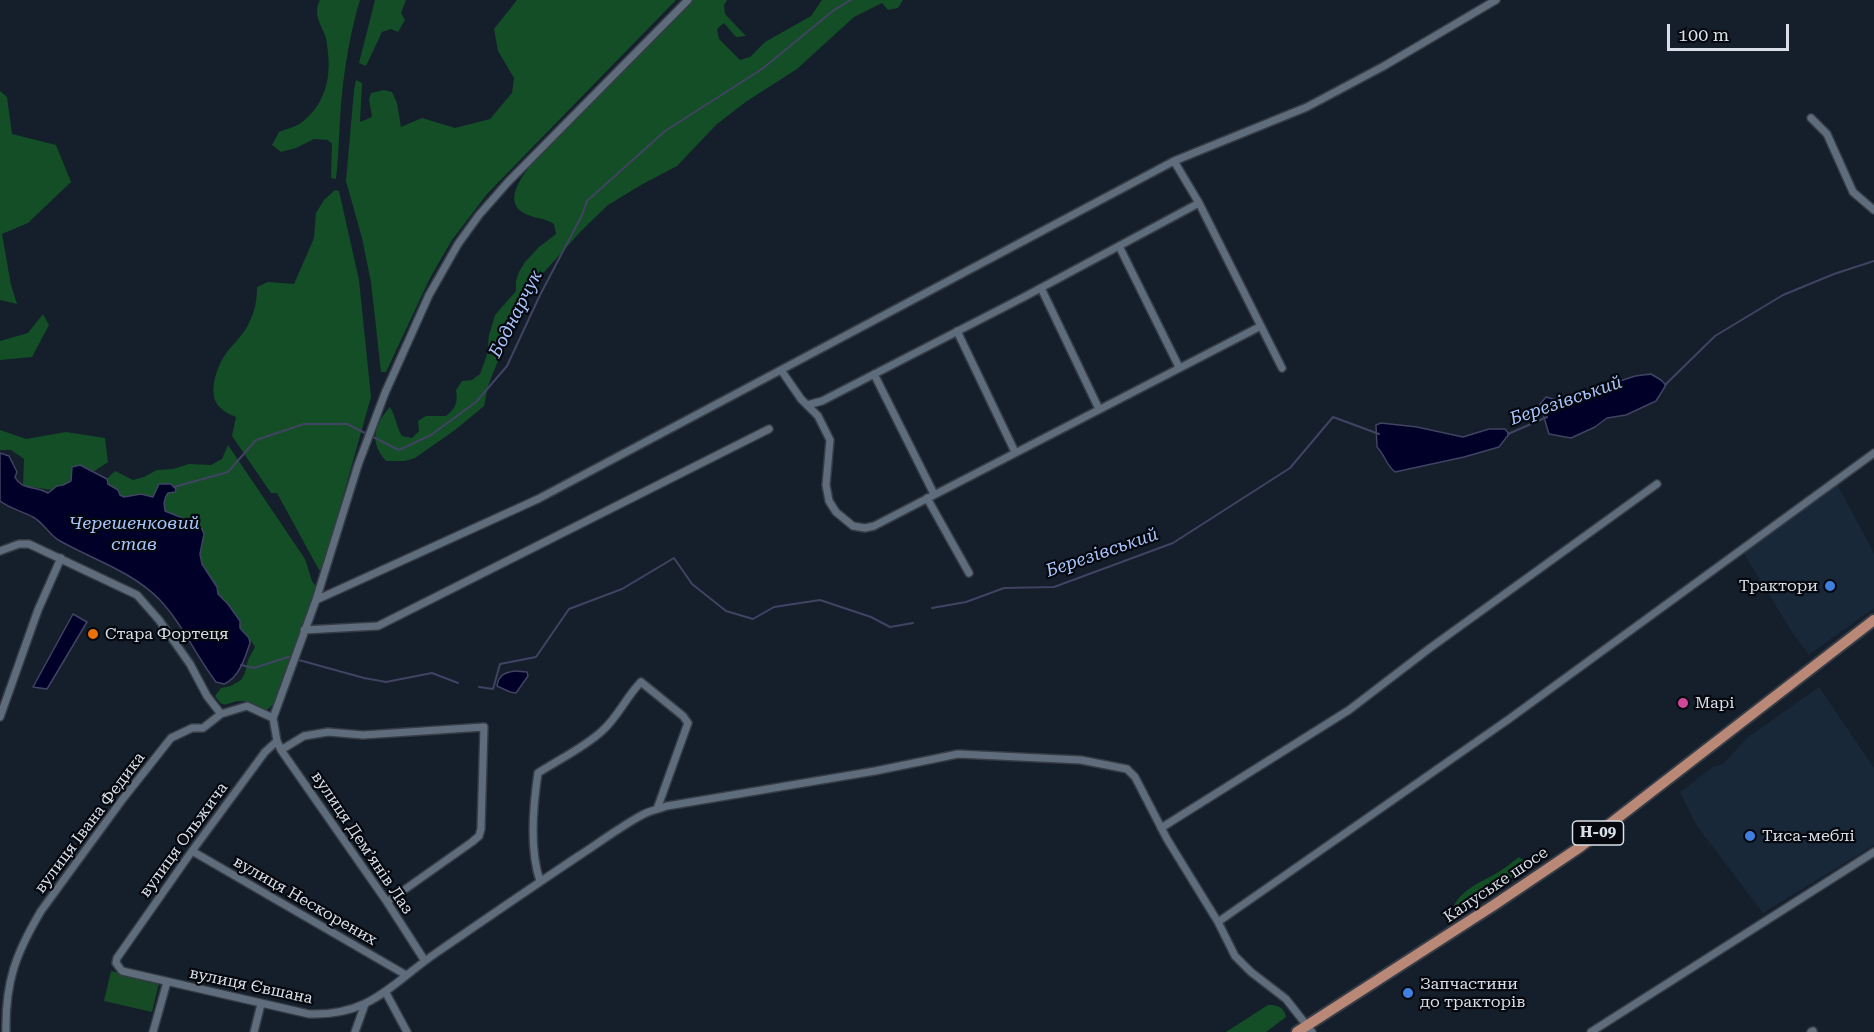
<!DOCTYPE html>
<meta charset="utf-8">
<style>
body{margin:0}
#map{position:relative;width:1874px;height:1032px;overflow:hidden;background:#141f2b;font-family:"Roboto Serif",serif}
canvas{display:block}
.scale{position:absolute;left:1667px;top:24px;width:122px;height:27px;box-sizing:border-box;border:3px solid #d8dfe8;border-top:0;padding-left:8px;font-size:18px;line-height:21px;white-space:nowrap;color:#d8dfe8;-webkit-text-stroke:4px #05080e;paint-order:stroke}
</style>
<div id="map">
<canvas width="1874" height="1032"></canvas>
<div class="scale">100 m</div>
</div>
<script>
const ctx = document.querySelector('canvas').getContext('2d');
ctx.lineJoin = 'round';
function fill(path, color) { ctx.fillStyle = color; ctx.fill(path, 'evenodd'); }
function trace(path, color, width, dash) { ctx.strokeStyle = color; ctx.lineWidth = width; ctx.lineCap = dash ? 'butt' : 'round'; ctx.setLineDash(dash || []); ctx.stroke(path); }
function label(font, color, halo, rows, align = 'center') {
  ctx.font = font + ' "Roboto Serif",serif'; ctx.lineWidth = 4.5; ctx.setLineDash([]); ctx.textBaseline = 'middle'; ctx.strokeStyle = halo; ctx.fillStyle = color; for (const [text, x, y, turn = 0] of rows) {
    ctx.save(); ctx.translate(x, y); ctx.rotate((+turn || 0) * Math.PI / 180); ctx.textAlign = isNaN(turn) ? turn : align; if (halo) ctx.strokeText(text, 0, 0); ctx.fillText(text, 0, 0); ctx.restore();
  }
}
fill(new Path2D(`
 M1837 484 1874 553V608L1809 655 1792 632 1743 552Z
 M1819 687 1874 768V845L1763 913 1697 826 1680 792 1713 767 1723 764 1747 738Z`), '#182839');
fill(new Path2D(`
 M111 971 159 983 152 1012 104 1001Z`), '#164b26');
fill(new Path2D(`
 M320 0H360C350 33 344 70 341 105 339 130 339 154 336 179L331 178 332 144 328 140 314 139 296 148 281 152 272 145 279 132C286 129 295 127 301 123 324 105 331 81 328 53 327 47 327 40 325 35 320 23 313 13 320 0Z
 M375 0H406L401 13 405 20 398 32 391 29 382 32 366 66 359 63Z
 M517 0H676L487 194 452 240 430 278 386 372H381L371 282 362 238 346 181 354 90 356 80 362 83 360 122 372 117 369 99 371 93 384 90 392 92 397 103 401 127 422 118 455 128 490 119 512 93 514 78 498 51 494 29Z
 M690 0H727L724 5 725 14 746 36 736 37 724 23 717 29 719 39 740 60 750 57 765 42 811 16 822 0H903L898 8 888 10 882 3 854 17 797 69 747 101 717 124 677 166 641 185 608 205 581 231 537 280 529 297 517 312 508 328 507 338 488 386 484 406 455 430 415 458 405 461H386C369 442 374 425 390 407 396 417 396 426 402 436L412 438 419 431 418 421 426 416H446C456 408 458 402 456 390L462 381 472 380 480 374 487 355 489 335 495 315 516 291V281L519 272 525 262 539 247 556 234 554 224C545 218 537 219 528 215 497 203 527 170 538 156Z
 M0 91 7 97 12 134 56 145 71 182 28 223 2 234 11 285 17 304 0 300Z
 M335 190 339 191 359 280 371 397 322 571 319 570 277 493H271L232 436 236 417C229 414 222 411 217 404 208 390 218 364 227 352 235 342 244 334 249 323 255 311 257 300 257 287L268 282 294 284 314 238 316 213 324 200Z
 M43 314 49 325 32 357 0 360V341L28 333Z
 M0 430 26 439 66 432 105 438 108 462 93 472 53 490 23 486 24 459 11 450H0Z
 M228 445 305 559 312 581 317 588 276 702 266 711C259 707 249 701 242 701 228 700 225 712 215 696L221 688 231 686 241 680 245 673 248 660 255 647C251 638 241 635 239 625L218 594 217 587 202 564 200 554 204 534 202 529 185 519 165 511C164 504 163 500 168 493H173L156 490 153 497 141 494 124 497 120 495 118 490 108 484 107 479 115 471 133 480 144 477 157 470 173 469 189 464 211 465 222 459Z
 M1519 857 1523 860 1524 865 1511 878 1483 897H1473L1462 907 1454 905C1463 889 1479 883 1495 874 1504 869 1511 863 1519 857Z
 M1268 1005C1278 1005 1284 1007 1286 1017L1266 1032H1226Z`), '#134e26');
const water = new Path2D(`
 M1651 374 1661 380 1666 385 1656 401 1626 415 1607 418 1595 427 1571 438 1549 434 1540 404 1546 397C1578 409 1602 385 1632 377 1638 375 1645 375 1651 374Z
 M1381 423 1417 427 1463 437 1489 429H1505L1509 434 1499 447 1464 457 1395 472C1386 465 1385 455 1377 447L1376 425Z
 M0 453 9 456 17 472 15 477C21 490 37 486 48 493L57 486 63 485 71 481 72 467 80 465 107 479 108 484 118 490 120 495 124 497 141 494 153 497 159 484H171L176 489 175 492 168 493C163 500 164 504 165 511L185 519 202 529 204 534 200 554 202 564 217 587 218 594 228 604 240 621V628L249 638 250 643C245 658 239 678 224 684L216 682C196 656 182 623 159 599 131 571 94 560 60 541 49 535 44 523 33 517 22 511 11 509 0 501Z
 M73 614 87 622 47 689 33 687Z
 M515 671 527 672 528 676 516 693 510 692 497 686C499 674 505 673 515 671Z`);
fill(water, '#000029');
trace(water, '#414362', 1.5);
trace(new Path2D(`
 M1665 385 1715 336 1783 295 1834 274 1874 261
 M1508 434 1547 417
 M174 487 228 472 256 440 304 424H347L399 450 431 435 476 402 507 366 540 295 582 215 587 201 665 131 762 69 834 10 851 0
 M932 608 966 602 1004 588 1054 587 1173 543 1290 468 1333 417 1379 434
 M241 665 254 668 288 657 364 678 386 682 432 673 458 683
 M479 687 493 689 500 664 536 657 569 609 622 589 674 558 692 584 726 611 753 619 774 607 820 600 871 617 890 627 913 623`), '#414362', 2);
const minor = new Path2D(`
 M1811 118 1827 134 1853 192 1874 210
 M1174 161 1199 203 1282 368
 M1119 246 1179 367
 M1041 288 1099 409
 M957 331 1015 452
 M781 370 801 399 818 416 830 440 826 485 829 501 836 512 853 526 865 528 874 526 1261 326
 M874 374 934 494
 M807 405 822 401 1024 297 1199 203
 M927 498 969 573
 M0 551 19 544H29L137 595 159 620 190 664 207 696 221 714
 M316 600 538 499 1174 161 1307 107 1384 66 1496 0
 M304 630 378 626 769 429
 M0 717 38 610 61 558
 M277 741 265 752 192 851 117 958 116 963 122 971 309 1014C370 1016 390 985 436 953 484 920 532 887 580 855 600 842 620 827 642 815 649 811 659 809 667 806L875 771 958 754 1081 760 1127 769 1135 777 1167 839 1218 922 1235 956 1251 972 1286 999 1312 1032
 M281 750 304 736 328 732 363 735 484 727 481 829 479 836 472 842 387 902
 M1161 828 1349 710 1430 648 1657 484
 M192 851 406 975
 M540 881C529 849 533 806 538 773 558 760 585 747 602 731 618 717 626 697 641 682L683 716 688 723 657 809
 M1218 922 1509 719 1874 453
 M425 961 387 902 281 750 277 741 273 718 316 600 358 465 385 393 429 295 458 244 479 215 508 182 688 0
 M386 993 407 1032
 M6 1032C5 982 16 953 41 911L122 800 171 738 192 728H203L221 714 247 706 273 718
 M153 1032 167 982
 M254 1032 261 1004
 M355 1032 365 1004
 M1591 1032 1874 852
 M1811 1032 1813 1031`);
const primary = new Path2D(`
 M1297 1032 1494 905 1580 847 1874 620`);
trace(minor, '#353c46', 10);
trace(primary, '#353c46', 14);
trace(minor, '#5f6c7b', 7);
trace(primary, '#b98877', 10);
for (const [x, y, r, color] of [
 [1830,586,6,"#3f7fe0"],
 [93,634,6,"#e8710a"],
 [1683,703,6,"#d1479c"],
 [1750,836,6,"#3f7fe0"],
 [1408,993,6,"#3f7fe0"]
]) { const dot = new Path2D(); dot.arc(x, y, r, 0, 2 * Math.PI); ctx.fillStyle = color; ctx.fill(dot); trace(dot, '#05080e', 2); }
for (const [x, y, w] of [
 [1598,833,51]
]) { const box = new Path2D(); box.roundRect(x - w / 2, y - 12, w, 24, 4.5); ctx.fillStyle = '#05080e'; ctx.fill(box); trace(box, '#d8dfe8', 1.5); }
label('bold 15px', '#d8dfe8', null, [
 ["Н-09",1598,833]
]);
label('16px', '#d8dfe8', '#05080e', [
 ["Трактори",1818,586,"right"],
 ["Стара Фортеця",105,634],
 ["Марі",1695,703],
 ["Тиса-меблі",1762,836],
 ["Запчастини",1420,984],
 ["до тракторів",1420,1002]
], 'left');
label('16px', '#d8dfe8', '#05080e', [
 ["вулиця Івана Федика",90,823,-53],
 ["вулиця Ольжича",184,840,-54],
 ["вулиця Демʼянів Лаз",362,843,56],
 ["Калуське шосе",1496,885,-34],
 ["вулиця Нескорених",305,901,30],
 ["вулиця Євшана",251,986,12]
]);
label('italic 18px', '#a8c4fc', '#05080e', [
 ["Боднарчук",516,314,-63],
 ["Березівський",1566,401,-19],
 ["Черешенковий",134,524],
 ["став",134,545],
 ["Березівський",1102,553,-19]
]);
</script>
